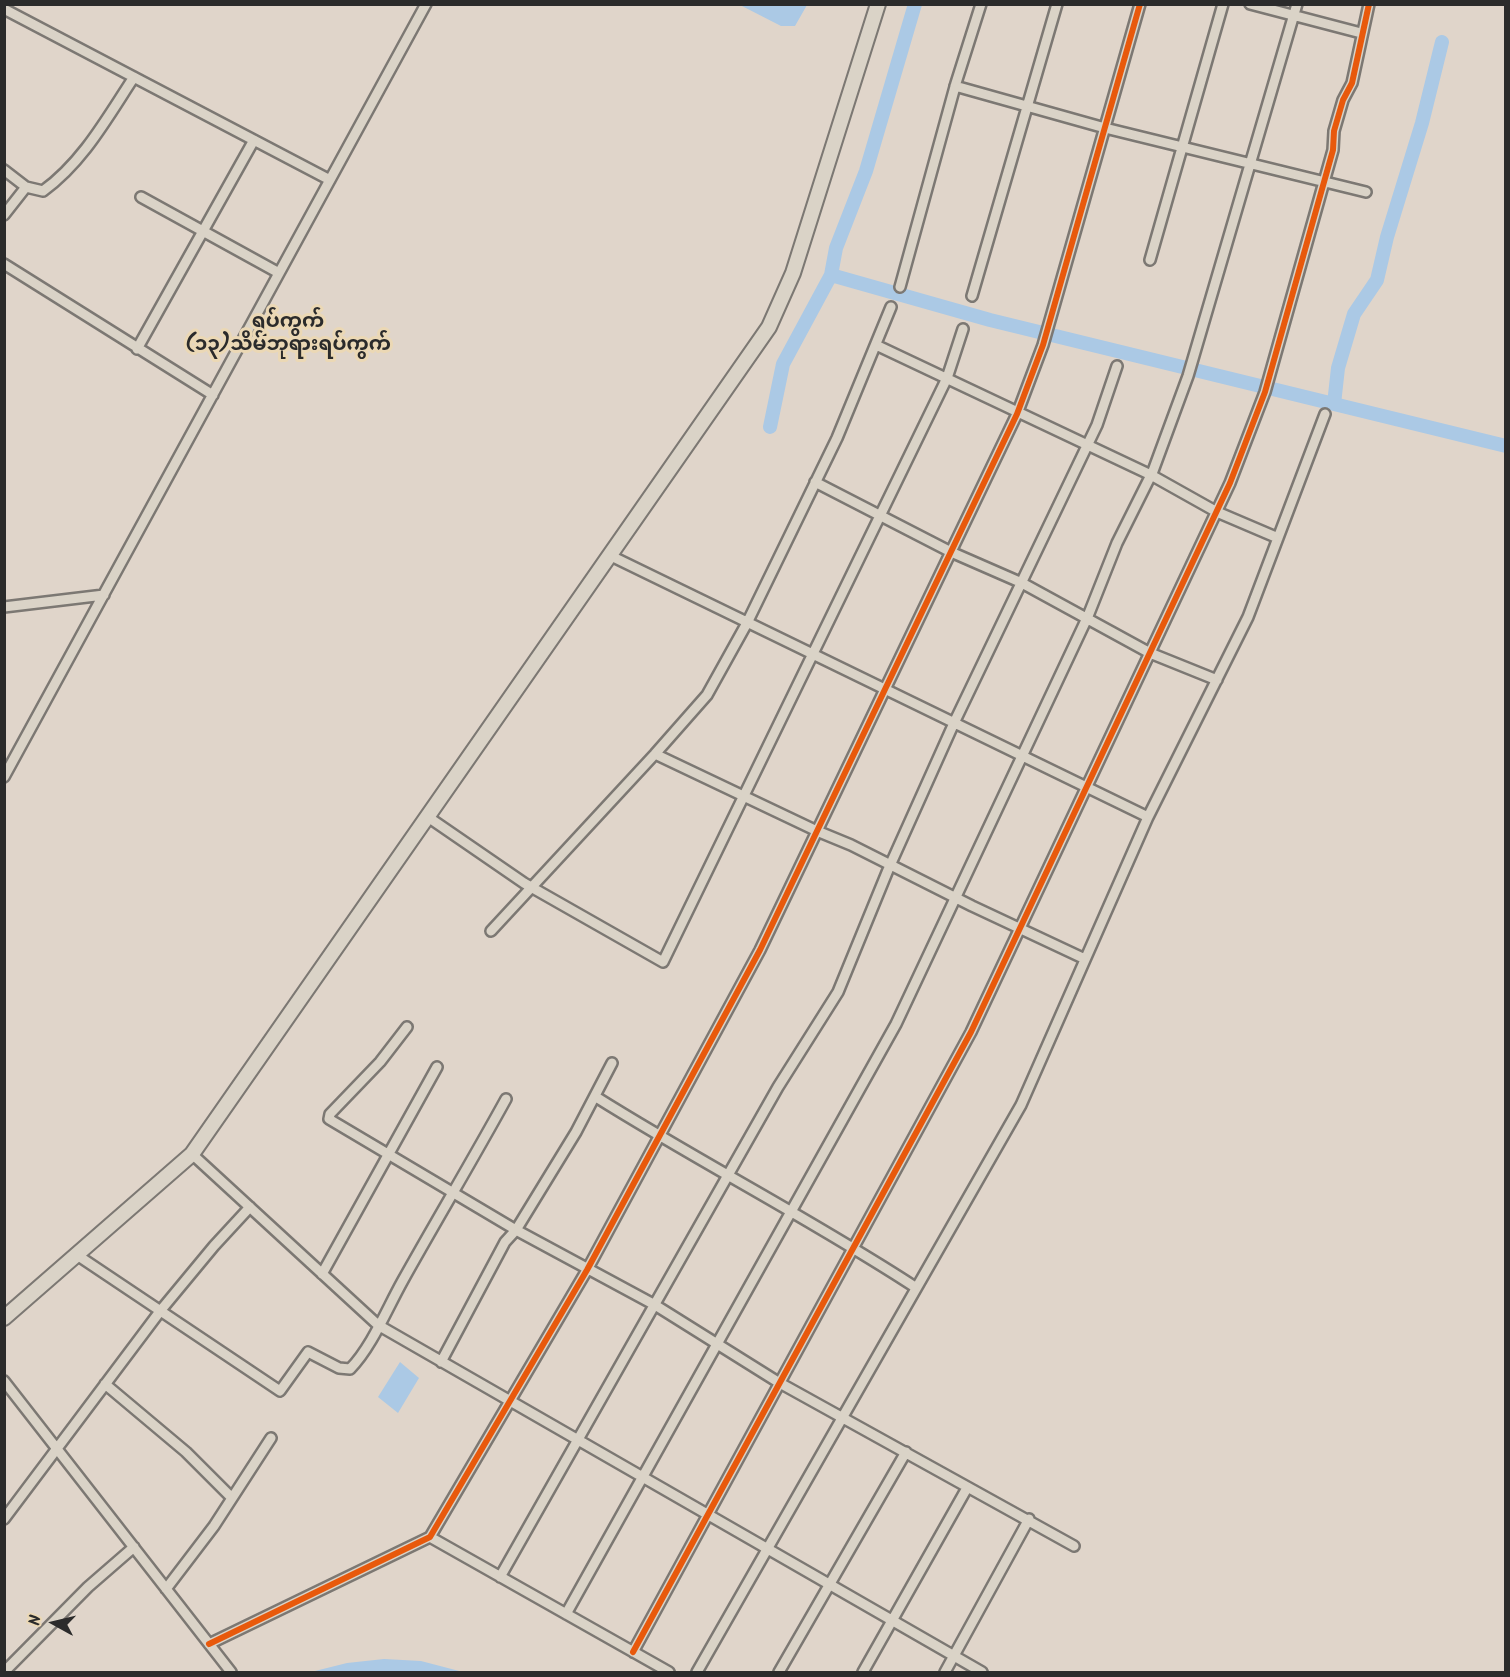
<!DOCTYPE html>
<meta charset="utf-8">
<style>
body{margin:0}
#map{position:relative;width:1510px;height:1677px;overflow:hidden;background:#e0d5ca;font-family:Kalam,sans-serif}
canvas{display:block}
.frame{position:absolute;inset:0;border:6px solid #2b2b2b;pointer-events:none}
.north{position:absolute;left:24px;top:1593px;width:60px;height:60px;-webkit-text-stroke:4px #ebd8b5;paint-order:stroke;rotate:278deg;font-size:16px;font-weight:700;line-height:24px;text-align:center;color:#2b2b2b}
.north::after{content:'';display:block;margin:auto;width:21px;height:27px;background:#2b2b2b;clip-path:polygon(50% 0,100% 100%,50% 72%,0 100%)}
</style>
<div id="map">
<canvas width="1510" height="1677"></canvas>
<div class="frame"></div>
<div class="north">N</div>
</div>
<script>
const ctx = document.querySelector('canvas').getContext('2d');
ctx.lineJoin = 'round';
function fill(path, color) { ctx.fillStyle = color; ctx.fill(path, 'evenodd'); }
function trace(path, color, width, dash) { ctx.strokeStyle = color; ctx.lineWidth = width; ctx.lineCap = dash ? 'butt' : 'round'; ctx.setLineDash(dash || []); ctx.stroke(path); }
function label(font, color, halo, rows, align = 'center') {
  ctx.font = font + ' Kalam,"Noto Sans Myanmar",sans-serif'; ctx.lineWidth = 6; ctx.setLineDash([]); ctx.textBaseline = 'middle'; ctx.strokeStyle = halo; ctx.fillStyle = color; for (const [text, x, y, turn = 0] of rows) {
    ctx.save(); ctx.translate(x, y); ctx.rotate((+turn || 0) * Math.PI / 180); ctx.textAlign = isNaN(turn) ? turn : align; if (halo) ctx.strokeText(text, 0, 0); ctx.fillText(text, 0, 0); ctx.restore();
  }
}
fill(new Path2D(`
 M740 5H807L795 26H781Z
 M400 1362 419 1378 398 1413 378 1397Z
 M384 1659 421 1661 463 1672H311L347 1663Z`), '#abc9e5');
trace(new Path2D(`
 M831 275 990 320 1506 446
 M1334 404 1338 368 1354 314 1377 280 1387 237 1422 123 1442 42
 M770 427 783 364 831 275 836 248 866 171 915 4`), '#abc9e5', 14);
const minor = new Path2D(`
 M1250 4 1361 33
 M4 9 330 180
 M955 86 1105 128 1366 192
 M4 170 26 187 4 215
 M26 187 43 191C83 162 107 118 134 77
 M141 197 279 273
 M1150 260 1223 4
 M4 264 213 395
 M900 287 956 83 981 4
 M972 296 1057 4
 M876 345 1151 475 1217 512 1278 538
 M137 349 254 140
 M815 482 951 552 1022 583 1150 653 1217 680
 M609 555 1148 817
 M4 607 104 595
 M655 754 817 831 851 845 972 906 1085 959
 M4 777 426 4
 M428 817 524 883 663 962 947 378 963 329
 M491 931 655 754 707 695 747 623 837 438 891 307
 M407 1027 380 1062 330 1114 329 1119 516 1230 655 1305 778 1382 1074 1546
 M596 1097C701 1163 811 1219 915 1287
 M192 1154 378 1325 982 1672
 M77 1255 280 1391 308 1352 339 1368 350 1369C371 1348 387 1309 402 1282 436 1221 472 1161 506 1099
 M322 1274 437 1067
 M441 1362 505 1242 516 1230 576 1132 612 1063
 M4 1381 231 1672
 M105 1384 186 1452 232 1498
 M4 1519 161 1310 214 1246 250 1207
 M430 1537 669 1672
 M500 1577 778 1087 838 992 888 870 954 723 1097 425 1117 366
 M166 1589 214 1526 271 1438
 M566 1614 896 1024 1088 616 1117 543 1153 471 1188 376 1297 4
 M209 1644 430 1537 587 1270 760 950 1017 414 1043 345 1140 4
 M633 1652 971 1032 1230 483 1265 392 1333 150 1334 131 1343 100 1352 83 1369 4
 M4 1672 88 1587 134 1547
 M697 1672 1021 1105 1148 817 1248 617 1325 414
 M779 1672 906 1452
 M863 1672 967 1488
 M945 1672 1029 1519`);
const secondary = new Path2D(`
 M4 1318 192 1154 769 327 793 273 878 4`);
trace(minor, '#7c7873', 14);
trace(secondary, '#7c7873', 18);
trace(minor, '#dad3c7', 9);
trace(secondary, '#dad3c7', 14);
trace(new Path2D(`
 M209 1644 430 1537 587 1270 760 950 1017 414 1043 345 1140 4
 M633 1652 971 1032 1230 483 1265 392 1333 150 1334 131 1343 100 1352 83 1369 4`), '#e8590c', 6);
label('bold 20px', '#2b2b2b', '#ebd8b5', [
 ["ရပ်ကွက်",288,324],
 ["(၁၃)သိမ်ဘုရားရပ်ကွက်",288,347]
]);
</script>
